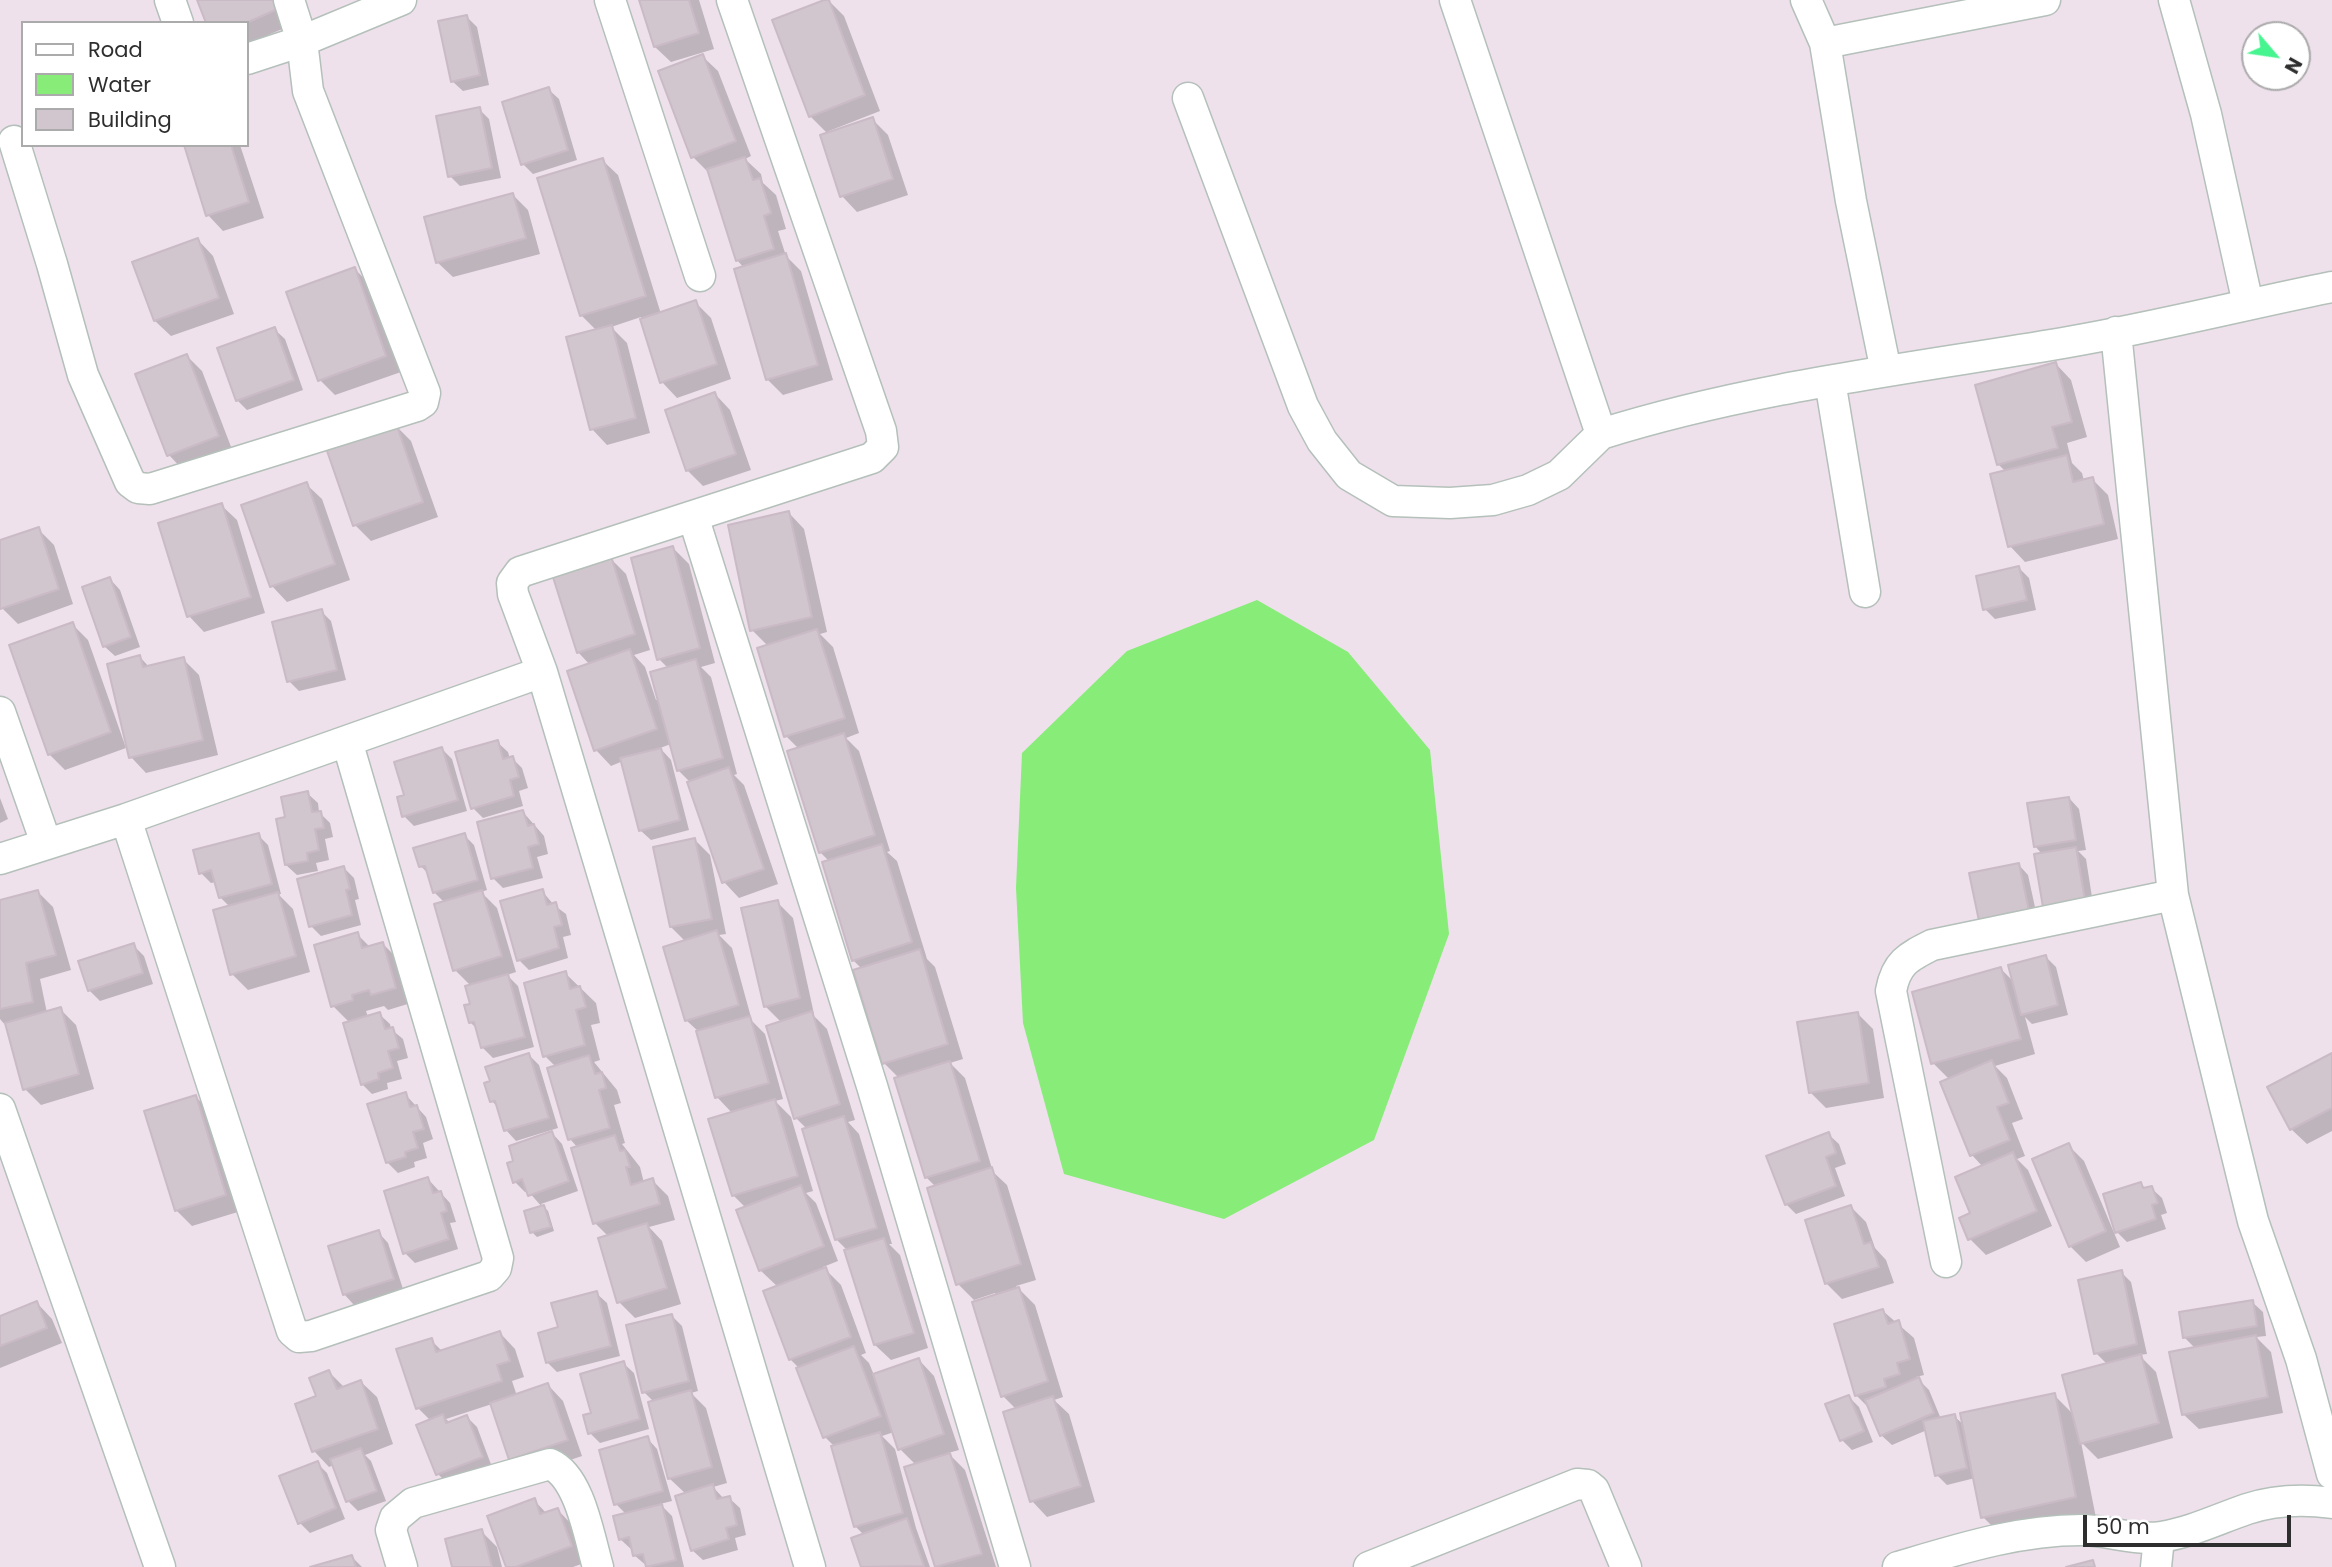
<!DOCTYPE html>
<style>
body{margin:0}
#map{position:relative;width:2332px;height:1567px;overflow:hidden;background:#eee1ec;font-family:Poppins,sans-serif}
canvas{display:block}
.legend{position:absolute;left:21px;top:21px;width:228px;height:126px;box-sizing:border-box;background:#fff;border:2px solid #ababab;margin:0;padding:9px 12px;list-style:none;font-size:21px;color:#2e2e2e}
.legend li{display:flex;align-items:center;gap:14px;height:35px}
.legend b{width:35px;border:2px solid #ababab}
.north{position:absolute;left:2241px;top:21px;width:70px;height:70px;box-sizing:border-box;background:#fff;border:2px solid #ababab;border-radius:50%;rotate:119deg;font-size:19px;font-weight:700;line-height:28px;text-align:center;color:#2e2e2e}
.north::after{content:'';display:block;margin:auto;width:24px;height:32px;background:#47f590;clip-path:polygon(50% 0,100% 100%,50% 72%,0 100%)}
.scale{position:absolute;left:2083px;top:1515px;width:208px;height:32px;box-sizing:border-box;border:4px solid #2e2e2e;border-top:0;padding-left:9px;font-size:21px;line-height:24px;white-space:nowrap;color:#2e2e2e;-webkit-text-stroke:5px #fff;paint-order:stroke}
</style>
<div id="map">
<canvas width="2332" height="1567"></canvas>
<ul class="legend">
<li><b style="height:9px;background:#fff"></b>Road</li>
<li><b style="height:19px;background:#87ec78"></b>Water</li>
<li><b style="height:19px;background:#d1c5ce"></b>Building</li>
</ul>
<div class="north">N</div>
<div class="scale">50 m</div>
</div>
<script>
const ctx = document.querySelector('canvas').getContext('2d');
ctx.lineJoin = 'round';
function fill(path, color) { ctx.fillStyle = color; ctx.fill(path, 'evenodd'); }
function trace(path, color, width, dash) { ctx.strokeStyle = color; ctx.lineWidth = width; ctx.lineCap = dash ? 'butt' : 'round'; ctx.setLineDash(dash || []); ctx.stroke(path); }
fill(new Path2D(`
 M1257 600 1348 652 1430 750 1449 934 1374 1140 1224 1219 1064 1174 1023 1023 1016 888 1022 753 1127 651Z`), '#87ec78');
fill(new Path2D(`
 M199 0H284L294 24 247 44V23H208Z
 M641 0H699L714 49 671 62 655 47Z
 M828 0 844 16 880 111 829 131 830 134 872 119 888 135 908 195 857 212 842 196 828 134 810 116Z
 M466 16 477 27 489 85 463 91 452 81Z
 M702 56 718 71 751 156 745 159 761 174 763 183 776 195 786 229 778 231 786 256 801 271 833 380 783 395 767 379 744 268 737 260 709 173 693 157 660 72Z
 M548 89 559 99 577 160 533 174 523 164Z
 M479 109 489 119 501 178 460 186 450 176Z
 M185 145H240L264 218 223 231 208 215Z
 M602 160 618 175 661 314 695 302 711 318 731 379 677 398 662 382 641 317 611 327 627 343 650 433 607 445 592 429 597 331 581 315Z
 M513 195 528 210 540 254 453 277 437 262Z
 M198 240 213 256 234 314 171 336 155 321Z
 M355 269 370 285 401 372 335 395 320 380Z
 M274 329 285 339 303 390 247 410 237 400Z
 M187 356 202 371 233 452 184 471 169 455Z
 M2056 364 2071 380 2087 437 2067 443 2072 463 2082 473 2084 481 2092 479 2108 495 2118 539 2025 562 2010 546 2006 472 1998 464Z
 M715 394 730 410 751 470 703 486 687 470Z
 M395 425 411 441 438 517 371 541 355 525 329 449Z
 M306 484 322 499 350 580 287 602 272 586Z
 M221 505 237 520 265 613 204 632 189 616Z
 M789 513 804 529 827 632 820 634 833 647 859 733 846 738 859 751 890 851 887 852 897 861 927 959 935 967 963 1059 950 1063 965 1078 993 1172 1007 1185 1036 1280 1016 1286 1035 1305 1063 1397 1054 1400 1069 1414 1095 1502 1047 1517 1032 1501 1016 1409 1003 1396 995 1293 974 1300 958 1284 936 1187 926 1177 899 1078 884 1063 862 969 853 960 830 862 820 852 799 749 786 736 768 646 752 630Z
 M38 529 54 545 73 604 18 624 2 608 0 602V542Z
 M673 548 689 564 715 663 701 667 711 677 737 774 734 775 744 785 778 884 739 898 724 882 691 783 678 770 671 744 660 748 671 760 689 830 651 840 640 830 623 761 611 766 596 750 590 665 578 652 610 558 626 574 650 650 634 655 645 667 656 700 659 699 669 669 659 659Z
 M2019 568 2029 578 2036 610 1995 619 1985 609Z
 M110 579 120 590 140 647 115 656 104 646Z
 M321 611 331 621 346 680 299 691 289 681Z
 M72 624 88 640 126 748 65 770 49 754Z
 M140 657 150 668 183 659 199 675 218 755 146 773 131 757Z
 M497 742 508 752 510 759 512 758 522 768 528 788 519 791 523 806 483 818 473 808Z
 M442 749 452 759 467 811 414 826 404 816 406 796Z
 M307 793 318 803 319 812 330 823 333 837 325 839 329 860 316 863 318 871 297 875 286 865 287 818Z
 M0 798 8 819 0 823Z
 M2069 798 2079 809 2086 850 2078 851 2086 859 2095 916 2035 846Z
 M523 812 544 836 548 854 537 857 543 878 503 888 493 878Z
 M258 835 268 845 281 894H278L293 909 310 972 248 990 232 974 230 907 220 897 216 882 211 883 201 873Z
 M464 835 474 845 487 890 481 892 497 908 516 972 507 975 518 986 534 1047 493 1058 483 1048 478 1030 470 1022 471 986 455 970 445 903 434 892 429 875 421 866Z
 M694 839 710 855 726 934 719 935 732 948 752 1021 765 1034 783 1099 775 1101 791 1117 813 1191 806 1193 816 1203 838 1261 823 1267 841 1285 866 1353 861 1355 869 1363 874 1375 919 1360 934 1376 959 1450 948 1453 965 1470 996 1567H937L906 1468 916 1465 900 1449 894 1432 882 1436 895 1449 916 1528 930 1567H863L853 1539 864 1535 855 1526 834 1446 825 1437 800 1369 790 1359 778 1287 760 1270 746 1208 733 1195V1114L717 1097 699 1032 686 1020V942L671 927Z
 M2018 864 2028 875 2038 921 1971 874Z
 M344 868 354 878 359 899 355 900 361 925 321 936 311 926Z
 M542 891 554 905 566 914 571 935 563 937 568 958 529 970 519 960Z
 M38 892 53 907 71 970 40 979 47 1013 60 1009 76 1025 94 1089 41 1105 25 1089 6 1026 0 1019V902Z
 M777 902 793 918 814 1014H812L827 1029 855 1120 848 1122 859 1134 892 1244H889L900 1255 928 1348 891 1360 875 1345 848 1251 837 1240 804 1130 807 1129 796 1118 782 1023 765 1006Z
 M357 934 371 948 383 944 399 960 411 1003 388 1010 384 1006 366 1011 368 1017 379 1014 390 1024 391 1029 403 1039 408 1058 397 1061 402 1079 387 1083 388 1089 372 1094 362 1084 350 1023 333 1006Z
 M133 945 144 956 153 984 100 1001 89 990Z
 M2046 957 2056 967 2068 1015 2032 1024 2025 1017 2035 1054 1995 1066 2007 1078 2023 1119 2012 1123 2025 1156 2017 1159 2028 1170 2052 1226 1986 1255 1970 1239 1962 1219 1973 1214 1983 1167 1972 1155 1950 1080 1933 1063 2001 969 2015 983Z
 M565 973 596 1003 600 1023 591 1025 600 1060 594 1062 617 1090 621 1103 614 1105 625 1143 622 1144 640 1167 644 1183 652 1180 668 1196 675 1220 649 1227 662 1241 681 1304 635 1318 619 1302 600 1240 609 1237 595 1223 578 1148 570 1139 556 1067 545 1056Z
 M1857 1013 1873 1029 1884 1098 1826 1108 1810 1092Z
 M529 1055 539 1065 558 1128 516 1141 506 1130 499 1109 492 1101Z
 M2332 1055V1131L2307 1144 2291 1129Z
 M405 1094 426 1117 433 1139 423 1143 427 1158 414 1162 415 1167 398 1173 387 1162Z
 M196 1097 211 1112 241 1211 192 1226 176 1210Z
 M552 1133 562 1144 578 1191 541 1204 548 1211 554 1231 537 1237 532 1232 542 1207 528 1191 525 1192 515 1182Z
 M1828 1134 1839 1144 1846 1164 1835 1168 1845 1196 1796 1214 1786 1204Z
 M2068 1145 2084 1161 2120 1247 2086 1262 2070 1246Z
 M428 1179 450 1203 456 1222 450 1223 458 1249 415 1263 405 1253Z
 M2141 1184 2146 1189 2151 1188 2162 1198 2167 1213 2161 1215 2166 1229 2127 1242 2114 1229Z
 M1851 1207 1866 1222 1875 1248 1886 1260 1894 1283 1842 1299 1827 1284 1807 1221Z
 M378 1232 388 1243 403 1289 354 1305 344 1294Z
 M2121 1272 2131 1282 2147 1354 2139 1355 2156 1372 2173 1438 2098 1459 2081 1442 2096 1518 2004 1538 1983 1517 1975 1478 1947 1485 1937 1475 1927 1430 1892 1445 1881 1435 1871 1410 1856 1395 1883 1311 1914 1338 1924 1375 1916 1377 1929 1390 1941 1419 1954 1416 1965 1426 2054 1395 2074 1415 2108 1365 2096 1353Z
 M596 1293 607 1303 620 1356 557 1372 547 1362Z
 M2252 1302 2263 1312 2266 1336 2256 1337 2271 1352 2283 1413 2199 1429 2183 1414 2196 1349 2184 1337Z
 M37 1303 52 1319 62 1343 0 1368V1317Z
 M672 1316 682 1326 698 1391 691 1393 706 1408 727 1483 713 1487 724 1499 729 1498 740 1508 746 1535 735 1538 738 1550 703 1560 692 1550 686 1494 670 1479 650 1403 654 1402 644 1392Z
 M500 1333 515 1349 524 1377 512 1381 517 1396 548 1385 563 1401 582 1456 526 1475 510 1460 492 1404 446 1419 450 1423 467 1417 477 1427 492 1467 448 1484 438 1474 431 1421 418 1408 431 1340 443 1352Z
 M623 1363 634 1373 649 1429 600 1443 590 1433 593 1414Z
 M329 1372 345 1388 361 1382 377 1397 393 1444 365 1455 371 1461 386 1501 358 1511 348 1501 334 1465 329 1467 314 1451 297 1405 318 1397Z
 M1849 1397 1859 1407 1873 1442 1852 1450 1842 1440Z
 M647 1438 657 1449 672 1501 660 1504 672 1516 684 1567H648L634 1555 633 1549H631L620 1539 627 1515 616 1504Z
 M317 1463 327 1473 345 1519 310 1533 300 1523Z
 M534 1500 547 1514 558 1510 573 1526 587 1562 573 1567H507Z
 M481 1531 497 1547 502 1567H454Z
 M352 1557 362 1567H316Z`), '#0003');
const building = new Path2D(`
 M197 0H277L280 8 246 23H206Z
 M639 0H689L699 33 654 47Z
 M824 0H829L865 95 809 117 772 20Z
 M467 15 480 75 451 82 438 21Z
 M703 54 736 141 691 158 658 71Z
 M549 87 568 150 521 165 502 102Z
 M480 107 492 168 448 177 436 116Z
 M873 117 893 179 840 197 820 135Z
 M184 145H231L249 202 206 216Z
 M745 157 753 180 760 178 771 213 764 216 774 249 736 261 707 169Z
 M603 158 646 296 580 316 537 178Z
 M513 193 526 238 436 263 424 217Z
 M198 238 219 298 154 321 132 262Z
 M786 253 818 365 766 380 734 269Z
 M355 267 386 356 318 381 286 292Z
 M696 300 717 364 660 383 640 319Z
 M612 325 636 418 590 430 566 337Z
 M275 327 294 380 236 401 217 348Z
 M187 354 219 436 167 456 135 374Z
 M2056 362 2072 422 2052 427 2058 448 1997 465 1975 385Z
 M715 392 736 454 686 471 665 410Z
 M396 423 423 502 353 526 326 448Z
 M2067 455 2073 482 2093 477 2104 524 2008 547 1990 474Z
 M307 482 335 564 270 587 241 505Z
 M222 503 251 597 187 617 158 523Z
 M789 511 812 617 750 631 728 525Z
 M39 527 59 589 0 609V540Z
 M673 546 700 648 657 660 631 558Z
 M611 556 635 634 577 653 552 574Z
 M2019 566 2027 600 1983 610 1976 576Z
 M110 577 131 637 103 647 82 587Z
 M322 609 337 670 287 682 272 622Z
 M73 622 111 732 48 755 9 645Z
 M817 629 845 718 784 737 757 648Z
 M630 649 657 729 594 751 567 671Z
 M140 655 143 667 184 657 203 740 129 758 107 664Z
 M696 659 723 758 677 771 650 672Z
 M844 733 875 835 819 853 787 751Z
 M498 740 503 759 513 756 519 777 510 780 514 796 471 809 455 752Z
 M442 747 458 800 402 817 397 797 404 795 394 762Z
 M661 748 680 820 639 831 620 758Z
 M729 767 764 869 722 883 687 782Z
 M308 791 312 812 321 811 324 828 315 829 319 850 307 853 308 861 285 865 276 819 285 817 281 797Z
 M2069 797 2076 840 2034 847 2027 803Z
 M523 810 528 826 534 824 539 844 528 847 533 868 491 879 477 822Z
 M259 833 272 884 219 898 211 870 199 874 193 850Z
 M465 833 478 880 433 893 425 866 419 867 413 848Z
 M695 838 712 919 670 927 653 847Z
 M882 844 912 942 852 961 822 862Z
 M2076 847 2086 906 2044 913 2034 854Z
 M2019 863 2029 911 1979 921 1969 873Z
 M344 866 350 889 346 890 352 915 309 927 297 879Z
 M543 889 547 905 556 902 562 925 554 927 559 948 517 961 500 901Z
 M38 890 56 955 26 963 33 1002 0 1009V900Z
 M482 890 502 956 453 971 434 904Z
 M278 892 296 956 230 975 213 910Z
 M778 900 800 998 764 1007 741 908Z
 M717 930 739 1005 685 1021 663 947Z
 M358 932 362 948 383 942 396 988 371 995 369 990 352 995 353 1000 331 1007 314 945Z
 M134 943 143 973 88 991 78 961Z
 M920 949 948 1044 882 1064 853 970Z
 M2046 955 2058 1005 2021 1015 2008 965Z
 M2001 967 2021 1039 1931 1064 1912 992Z
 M566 971 570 989 580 986 586 1007 576 1010 585 1045 543 1057 524 983Z
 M508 974 525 1037 481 1048 474 1022 469 1023 464 1005 470 1004 465 986Z
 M61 1007 79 1074 23 1090 5 1023Z
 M812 1011 840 1104 794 1119 766 1026Z
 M380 1012 385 1029 393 1027 399 1048 388 1051 393 1068 378 1073 379 1079 361 1085 343 1023Z
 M1858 1012 1869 1083 1809 1093 1797 1022Z
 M750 1016 769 1083 715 1098 696 1031Z
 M529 1053 549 1118 504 1131 495 1101 490 1102 484 1083 490 1081 485 1067Z
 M2332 1053V1108L2290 1130 2267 1087Z
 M589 1055 595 1074 602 1072 606 1088 599 1090 610 1128 568 1140 547 1068Z
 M1992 1060 2009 1103 1997 1107 2010 1140 1970 1156 1940 1082Z
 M950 1061 980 1161 925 1178 894 1078Z
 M406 1092 410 1107 417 1105 424 1129 413 1132 418 1148 405 1152 406 1157 386 1163 367 1104Z
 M196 1095 226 1195 175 1211 144 1111Z
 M775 1099 798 1176 732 1196 708 1119Z
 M844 1116 877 1228 835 1240 802 1129Z
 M552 1131 569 1181 528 1196 522 1179 513 1183 507 1163 513 1161 509 1146Z
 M1829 1132 1836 1153 1826 1157 1836 1186 1785 1205 1766 1156Z
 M615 1135 620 1151 625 1150 630 1167H626L631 1185 653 1178 660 1204 593 1224 571 1148Z
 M2069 1143 2106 1231 2069 1247 2032 1159Z
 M2013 1152 2037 1211 1968 1240 1959 1218 1970 1213 1955 1177Z
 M992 1167 1021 1264 956 1285 927 1188Z
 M428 1177 433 1193 441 1191 447 1211 441 1213 449 1239 403 1254 384 1191Z
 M2141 1182 2143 1188 2152 1186 2158 1203 2152 1205 2156 1219 2115 1233 2103 1194Z
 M801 1185 824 1246 759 1271 736 1210Z
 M544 1205 551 1227 530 1233 524 1211Z
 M1851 1205 1864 1244 1871 1242 1879 1267 1825 1284 1805 1220Z
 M647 1223 667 1288 617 1303 598 1238Z
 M379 1230 394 1279 343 1295 328 1246Z
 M884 1238 914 1333 874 1345 844 1250Z
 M826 1267 851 1337 789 1360 763 1291Z
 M2122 1270 2137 1344 2094 1354 2078 1280Z
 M1019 1287 1048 1381 1001 1397 972 1302Z
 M597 1291 611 1346 546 1363 538 1333 558 1327 551 1303Z
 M2253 1300 2257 1326 2183 1338 2179 1312Z
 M37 1301 47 1328 0 1346V1316Z
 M1883 1309 1888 1324 1899 1320 1910 1359 1897 1363 1900 1374 1884 1379 1886 1387 1855 1396 1834 1324Z
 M672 1314 689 1381 642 1393 626 1325Z
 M500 1331 510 1361 497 1365 502 1381 416 1409 396 1349 432 1338 436 1352Z
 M2256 1335 2268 1397 2182 1415 2169 1352Z
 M854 1346 881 1416 823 1438 796 1368Z
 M2141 1354 2159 1423 2080 1444 2062 1375Z
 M919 1358 944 1434 898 1450 873 1374Z
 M624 1361 640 1419 588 1434 583 1415 591 1413 580 1374Z
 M329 1370 337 1389 361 1380 378 1429 312 1452 295 1404 316 1396 309 1378Z
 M1919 1377 1934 1413 1880 1436 1865 1400Z
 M548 1383 568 1440 509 1460 490 1403Z
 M691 1390 712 1467 668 1479 648 1402Z
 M2055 1393 2076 1497 1981 1518 1960 1413Z
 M1849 1395 1864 1431 1840 1441 1825 1404Z
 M1053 1396 1081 1486 1030 1502 1003 1412Z
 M443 1414 446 1423 467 1415 483 1457 436 1475 416 1425Z
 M1955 1414 1967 1468 1935 1476 1923 1421Z
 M880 1432 903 1513 854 1527 831 1446Z
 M648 1436 663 1491 614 1505 599 1450Z
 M361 1448 377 1491 346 1502 330 1459Z
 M950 1453 982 1554 935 1567 904 1467Z
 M318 1461 336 1508 298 1524 279 1476Z
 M713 1484 717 1499 730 1496 737 1525 726 1528 729 1539 691 1551 675 1496Z
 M535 1498 540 1514 558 1508 572 1546 516 1567H506L487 1516Z
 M662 1504 676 1560 646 1567 643 1554 633 1556 629 1537 619 1540 613 1516Z
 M907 1518 924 1566 861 1567 851 1538Z
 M482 1529 492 1567H452L445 1539Z
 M352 1555 356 1567H310Z
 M2093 1560 2095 1567H2066Z`);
fill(building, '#d1c5ce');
trace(building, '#cabac6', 2);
const street = new Path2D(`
 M170 0 178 23
 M610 0 700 276
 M732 0 881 431 883 447 872 458 520 572 512 583 513 594 542 672 810 1567
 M1455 0 1601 434C1751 387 1908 369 2063 343 2153 328 2242 305 2332 287
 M1806 0 1825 43 1851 201 1886 371
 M2174 0 2206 114 2248 304
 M1825 43 2045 0
 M247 59 302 41 401 0
 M1188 98 1303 406 1322 441 1349 475 1393 501 1450 503 1493 500 1528 490 1559 475 1601 434
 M14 141 52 264 83 375 130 482 138 488 150 489 417 406 423 402 425 393 308 91 302 41 289 0
 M2116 332 2173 895 2253 1221 2301 1359 2332 1474
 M1830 381 1865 592
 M693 516 872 1086 1015 1567
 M0 712 46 843
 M126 819 292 1331 299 1337 311 1336 489 1276 496 1268 498 1258 347 741
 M0 859 126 819 542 672
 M0 1109 160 1567
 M1946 1262 1891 991C1896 963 1908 957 1932 945L2173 895
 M402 1567 391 1530 395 1518 413 1503 550 1464C580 1477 589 1537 598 1567
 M1369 1567 1577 1484 1588 1485 1594 1490 1626 1567
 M1898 1567C1959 1549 2018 1530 2081 1530 2107 1530 2135 1541 2161 1537 2192 1532 2218 1519 2247 1509 2275 1500 2303 1499 2332 1503
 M2156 1567 2159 1538`);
trace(street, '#b4c0b9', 33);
trace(street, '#fff', 30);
</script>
